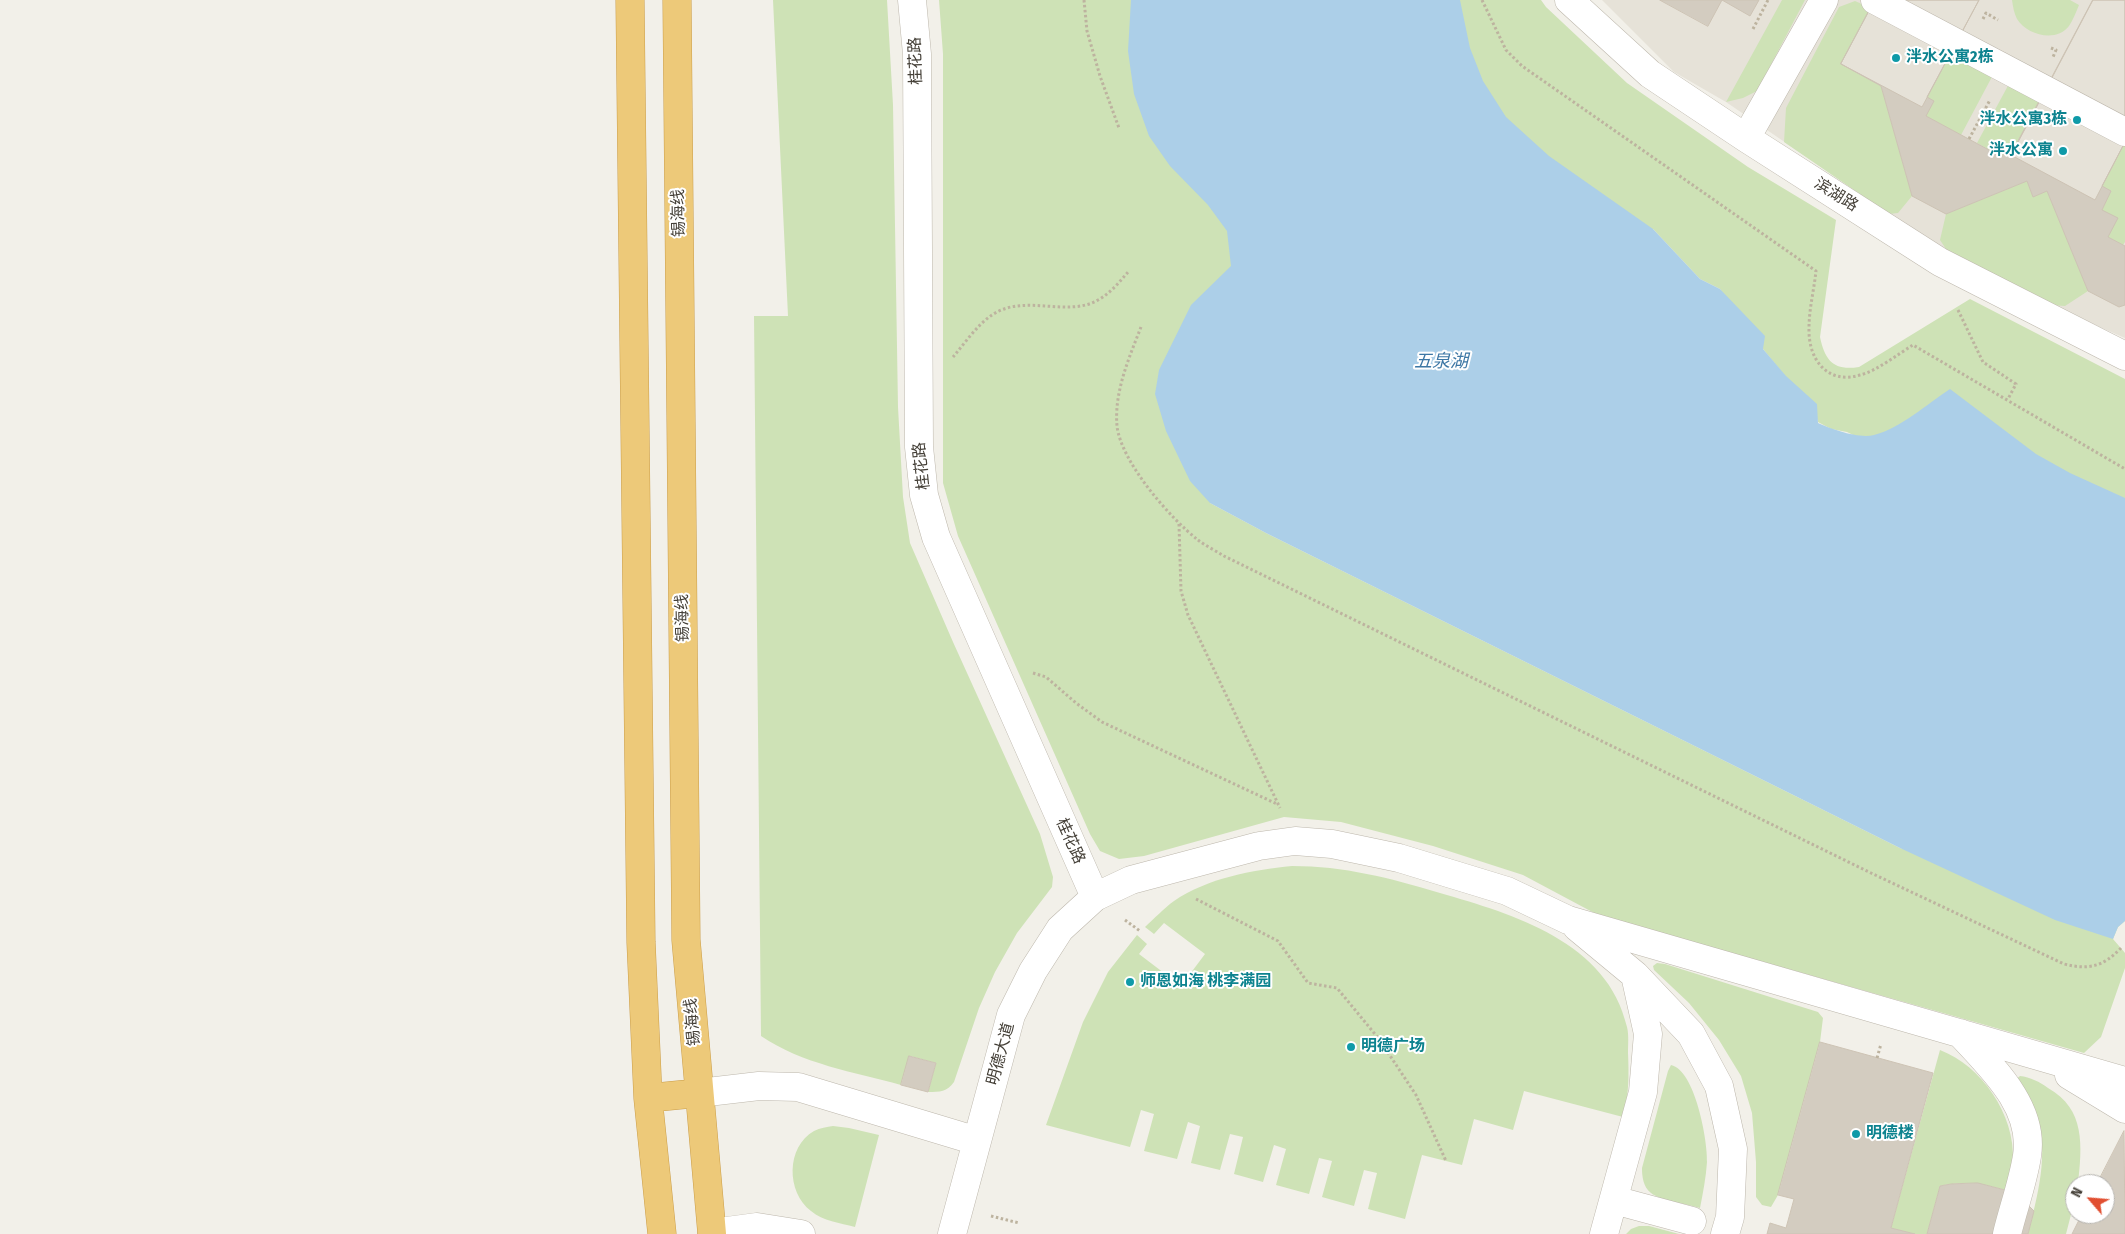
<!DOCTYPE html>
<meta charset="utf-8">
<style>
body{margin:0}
#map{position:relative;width:2125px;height:1234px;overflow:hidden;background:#f2f0e9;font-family:"Fira Sans Condensed",sans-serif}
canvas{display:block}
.north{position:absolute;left:2065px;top:1174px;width:50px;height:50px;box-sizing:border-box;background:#fff;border:1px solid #b5b3af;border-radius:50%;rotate:297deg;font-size:14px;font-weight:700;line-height:20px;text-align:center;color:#454038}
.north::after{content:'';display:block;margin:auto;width:18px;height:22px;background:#e14f31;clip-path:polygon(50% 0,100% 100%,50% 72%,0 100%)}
</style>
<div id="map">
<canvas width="2125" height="1234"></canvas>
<div class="north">N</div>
</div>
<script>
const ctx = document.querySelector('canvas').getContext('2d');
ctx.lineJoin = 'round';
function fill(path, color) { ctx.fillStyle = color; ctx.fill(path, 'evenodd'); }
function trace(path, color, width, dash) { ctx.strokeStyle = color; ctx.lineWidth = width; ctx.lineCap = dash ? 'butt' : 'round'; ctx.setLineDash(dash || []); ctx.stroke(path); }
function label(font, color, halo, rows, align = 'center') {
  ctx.font = font + ' "Fira Sans Condensed","Noto Sans SC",sans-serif'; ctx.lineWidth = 4; ctx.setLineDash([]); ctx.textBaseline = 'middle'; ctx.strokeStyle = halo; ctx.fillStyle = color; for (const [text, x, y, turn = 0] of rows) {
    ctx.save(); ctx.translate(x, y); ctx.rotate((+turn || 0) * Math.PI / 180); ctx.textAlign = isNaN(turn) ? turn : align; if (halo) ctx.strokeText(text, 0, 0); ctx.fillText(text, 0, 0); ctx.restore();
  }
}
fill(new Path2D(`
 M1602 0H2125V338L2049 305 1946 249 1890 214 1726 102 1674 72Z`), '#e6e2d8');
fill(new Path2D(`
 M773 0H887L893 105 898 407 903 497 910 543 953 642 1040 834 1053 877 1052 887 1017 933 995 972 979 1008 954 1082C947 1092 940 1092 928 1092L936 1063 910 1056 901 1085C854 1072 802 1064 761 1036L754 316H788Z
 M939 0H1381L1210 503 1266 533 1900 848 2125 909V921L2118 927 2113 939 2125 953V968L2101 1037 2084 1053 1598 915 1523 875 1433 846 1341 822 1284 817 1144 856 1119 859 1100 851 1090 834 958 536 943 483V54Z
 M1428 0H1541L1546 7 1627 83 1748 167 1836 220 1820 337C1825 361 1834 371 1859 367L1970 299 2125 379V568L1847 432 1831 429 1818 422 1816 414 1763 349 1720 289 1700 279 1653 229 1351 315Z
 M1782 0H1805L1757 91 1743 98 1726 102Z
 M2012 0H2070L2079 5C2076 12 2073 20 2069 26 2056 43 2027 35 2017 19 2014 13 2013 7 2012 0Z
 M1855 1 1871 8 1841 64 1881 86 1912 196 1898 213 1889 214 1784 142 1786 108 1839 7Z
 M1952 51 1994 73 1961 135 1926 116 1927 97Z
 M2010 82 2041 98 2016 146 2009 143 2002 157 1977 143Z
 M2125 142V242L2123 245 2108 237 2102 210 2111 191 2102 186Z
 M2027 181 2033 197 2047 191 2088 291 2065 306 2049 305 1946 249 1940 240 1946 214Z
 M1292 866C1344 866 1390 878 1440 893 1513 914 1608 942 1627 1027 1629 1035 1628 1045 1628 1053 1629 1074 1629 1097 1623 1117L1524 1091 1513 1130 1474 1119 1462 1165 1422 1155 1405 1219 1368 1209 1377 1173 1364 1170 1354 1206 1322 1197 1332 1161 1319 1158 1309 1194 1276 1185 1286 1149 1274 1145 1263 1182 1234 1174 1243 1137 1230 1134 1220 1170 1191 1163 1200 1126 1188 1122 1177 1159 1144 1151 1154 1114 1141 1110 1130 1147 1046 1125 1083 1022 1108 972 1137 935 1147 944 1139 954 1181 986 1205 954 1164 923 1154 934 1145 927C1154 919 1164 908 1174 901 1208 878 1252 870 1292 866Z
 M1657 963 1665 964 1818 1012 1823 1018 1820 1042 1778 1195 1771 1207 1762 1205 1756 1197V1162L1752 1113 1741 1076 1719 1040 1689 1003 1654 970 1653 966Z
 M1940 1050C1982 1066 2015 1115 2013 1160 2012 1170 2007 1181 2005 1190 1983 1183 1962 1181 1940 1186L1927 1234H1915L1891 1228Z
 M1671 1065C1695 1070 1708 1141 1707 1162 1706 1177 1703 1193 1700 1208 1687 1204 1661 1201 1651 1193 1643 1187 1642 1176 1642 1168L1668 1071Z
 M2020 1076C2030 1077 2040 1082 2048 1088 2086 1109 2082 1147 2078 1184H2075V1199L2066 1234H2028C2037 1197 2050 1153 2036 1116 2031 1103 2022 1091 2016 1079Z
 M833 1126 849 1128 879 1135 855 1227C840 1223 823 1221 811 1211 786 1192 786 1147 814 1131 820 1128 827 1127 833 1126Z
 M1639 1226H1649L1679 1234H1626L1631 1229Z`), '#cee2b6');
fill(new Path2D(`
 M1131 0H1460L1470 48 1483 81 1506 117 1549 156 1653 229 1700 279 1720 289 1765 336 1763 349 1786 376 1817 404 1818 423C1831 429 1859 439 1874 435 1901 428 1927 404 1950 389L2036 454 2070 473 2125 498V921L2118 927 2113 939 2055 920 1900 848 1266 533 1210 503 1190 481 1166 431 1155 394 1159 370 1191 305 1231 266 1227 231 1208 205 1170 166 1149 136 1134 94 1128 51Z`), '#accfe8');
const building = new Path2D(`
 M1660 0H1759L1750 16 1722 0 1708 26Z
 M1875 0H1979L1927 97 1934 101 1926 116 2002 157 2009 143 2016 146 2093 0H2125V142L2102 186 2111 191 2102 210 2118 218 2108 237 2125 246V305L2119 307 2088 291 2047 191 2033 197 2027 181 1946 214 1912 196 1881 86 1841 64Z
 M1875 0H1979L1922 107 1841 64Z
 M2093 0H2125V142L2095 200 2011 155Z
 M1820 1042 1933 1073 1891 1228 1915 1234H1767L1770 1223 1786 1228 1794 1199 1778 1195Z
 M909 1056 936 1063 928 1092 901 1085Z
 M2124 1131 2125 1234H2072L2082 1214H2105V1184H2097Z
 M1978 1183 2005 1190 2026 1203 2034 1211 2028 1234H1927L1940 1186 1951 1184Z`);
fill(building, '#d3ccc0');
trace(building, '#cdc3b4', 1);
const minor = new Path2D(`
 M912 0 917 54 919 447 924 495 936 537 1095 897
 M1569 0 1650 74 1746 138 1940 262 2125 356
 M1875 0 2125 132
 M1746 138 1824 0
 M1577 927 1635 975 1691 1034 1719 1086 1733 1149 1730 1217 1725 1234
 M1960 1033C1990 1066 2035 1106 2027 1156 2023 1182 2013 1209 2007 1234
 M2069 1075 2125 1109
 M699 1093 759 1086 798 1087 977 1141
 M1614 1200 1692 1221
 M712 1233 757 1227 801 1234
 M952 1234 1011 1015 1033 971 1060 929 1095 897 1131 880 1259 846 1295 841 1332 844 1399 858 1507 891 1568 920 2125 1081
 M1604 1234 1643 1092 1648 1034 1635 975`);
const highway = new Path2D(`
 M630 0 641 942 648 1098 662 1234
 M677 0 686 940 712 1234
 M648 1098 699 1093`);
trace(minor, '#bdb7ac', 29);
trace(highway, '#cb9e4a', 29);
trace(new Path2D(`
 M1084 0 1087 31 1100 76 1119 128
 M1482 0 1506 50 1522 66 1816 271C1814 290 1809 309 1809 328 1808 359 1827 385 1860 375 1877 371 1898 354 1913 345L2125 469
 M1983 19 1986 13 1998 20
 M1753 29 1768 0
 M2051 48 2056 50 2053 57
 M1969 139 1990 100
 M1958 310 1983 362 2016 384 2008 399
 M1141 327C1129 358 1114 392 1117 426 1121 462 1170 518 1198 540 1206 546 1216 551 1224 556L1871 873 2064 964C2088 970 2103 967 2121 948
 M953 357C965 343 977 325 992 315 1024 293 1067 318 1098 300 1111 293 1120 281 1129 271
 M1179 524 1181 591 1188 615 1280 808
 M1033 673 1046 677 1076 703 1102 722 1277 804
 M1196 899 1278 941 1308 983 1337 988 1379 1039 1416 1095 1446 1161
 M1125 920 1140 931
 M1877 1058 1881 1044
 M991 1216 1019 1223`), '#bdb39f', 3, [2.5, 2.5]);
trace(minor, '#fff', 28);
trace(highway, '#edc979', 28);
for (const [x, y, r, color] of [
 [1896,58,5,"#0f9aa8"],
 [2077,120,5,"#0f9aa8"],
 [2063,151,5,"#0f9aa8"],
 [1130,982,5,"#0f9aa8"],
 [1351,1047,5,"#0f9aa8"],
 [1856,1134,5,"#0f9aa8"]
]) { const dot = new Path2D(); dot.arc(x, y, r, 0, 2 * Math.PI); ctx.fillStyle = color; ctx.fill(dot); trace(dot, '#fff', 2); }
label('bold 16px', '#0d838f', '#fff', [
 ["泮水公寓2栋",1906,58],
 ["泮水公寓3栋",2067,120,"right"],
 ["泮水公寓",2053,151,"right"],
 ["师恩如海 桃李满园",1140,982],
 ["明德广场",1361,1047],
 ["明德楼",1866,1134]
], 'left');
label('16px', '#454038', '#fff', [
 ["桂花路",916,61,-92],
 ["滨湖路",1836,195,32],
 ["锡海线",679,213,-91],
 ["桂花路",922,466,-96],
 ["锡海线",683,618,-91],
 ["桂花路",1070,841,66],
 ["锡海线",693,1022,-95],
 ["明德大道",1001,1054,-75]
]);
label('italic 18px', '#3d77a5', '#fff', [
 ["五泉湖",1441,362]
]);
</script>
